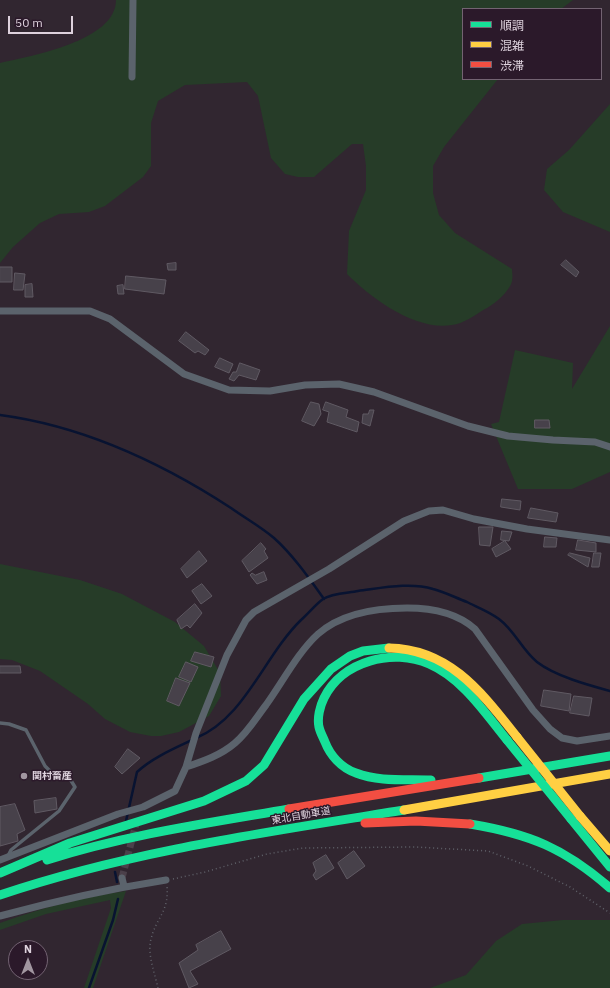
<!DOCTYPE html>
<meta charset="utf-8">
<style>
body{margin:0}
#map{position:relative;width:610px;height:988px;overflow:hidden;background:#312630;font-family:"IBM Plex Sans","Noto Sans JP",sans-serif}
canvas{display:block}
.legend{position:absolute;left:462px;top:8px;width:140px;height:72px;box-sizing:border-box;background:#2b192a;border:1px solid #736372;margin:0;padding:5px 7px;list-style:none;font-size:12px;color:#ded2dd}
.legend li{display:flex;align-items:center;gap:8px;height:20px}
.legend b{width:20px;border:1px solid #736372}
.north{position:absolute;left:8px;top:940px;width:40px;height:40px;box-sizing:border-box;background:#2b192a;border:1px solid #736372;border-radius:50%;rotate:0deg;font-size:11px;font-weight:700;line-height:16px;text-align:center;color:#ded2dd}
.north::after{content:'';display:block;margin:auto;width:14px;height:18px;background:#a196a0;clip-path:polygon(50% 0,100% 100%,50% 72%,0 100%)}
.scale{position:absolute;left:8px;top:16px;width:65px;height:18px;box-sizing:border-box;border:2px solid #ded2dd;border-top:0;padding-left:5px;font-size:12px;line-height:14px;white-space:nowrap;color:#ded2dd;-webkit-text-stroke:3px #2b192a;paint-order:stroke}
</style>
<div id="map">
<canvas width="610" height="988"></canvas>
<ul class="legend">
<li><b style="height:5px;background:#16e098"></b>順調</li>
<li><b style="height:5px;background:#ffcf43"></b>混雑</li>
<li><b style="height:5px;background:#f24e42"></b>渋滞</li>
</ul>
<div class="north">N</div>
<div class="scale">50 m</div>
</div>
<script>
const ctx = document.querySelector('canvas').getContext('2d');
ctx.lineJoin = 'round';
function fill(path, color) { ctx.fillStyle = color; ctx.fill(path, 'evenodd'); }
function trace(path, color, width, dash) { ctx.strokeStyle = color; ctx.lineWidth = width; ctx.lineCap = dash ? 'butt' : 'round'; ctx.setLineDash(dash || []); ctx.stroke(path); }
function label(font, color, halo, rows, align = 'center') {
  ctx.font = font + ' "IBM Plex Sans","Noto Sans JP",sans-serif'; ctx.lineWidth = 3; ctx.setLineDash([]); ctx.textBaseline = 'middle'; ctx.strokeStyle = halo; ctx.fillStyle = color; for (const [text, x, y, turn = 0] of rows) {
    ctx.save(); ctx.translate(x, y); ctx.rotate((+turn || 0) * Math.PI / 180); ctx.textAlign = isNaN(turn) ? turn : align; if (halo) ctx.strokeText(text, 0, 0); ctx.fillText(text, 0, 0); ctx.restore();
  }
}
fill(new Path2D(`
 M116 0H573L561 9H463V79H498L444 147 433 166V193L439 215 455 233 512 269C512 272 513 277 512 281 510 291 494 305 485 309 475 315 463 324 452 325 415 331 371 298 347 274L349 231 366 190V166L363 144H352L314 177H298L285 174 271 158 258 96 247 82 185 85 158 101 151 123V166L143 177 105 206 89 212 59 214 40 223 13 247 0 263V63C31 56 116 41 116 0Z
 M610 104V232L563 212 544 190 547 169 569 150Z
 M610 326V472L572 489H518L491 424 499 422 515 350 573 363 572 389Z
 M0 564 80 580 122 594 175 622 204 646 220 673 221 696 209 716 179 732 161 736H151L130 732 105 719 88 704 40 671 12 660 0 659Z
 M126 891 93 988H84L111 908 110 900 46 914 0 930V923C42 908 82 897 126 891Z
 M563 920H610V988H430L466 975 496 941 522 924Z`), '#263c28');
trace(new Path2D(`
 M0 415C83 426 162 463 231 508 245 518 261 527 274 538 293 555 309 578 324 599
 M196 738C245 718 264 656 301 620 308 614 315 605 323 599 332 593 348 593 358 591 382 588 410 582 433 589 445 592 456 598 467 602 477 607 490 612 499 619 515 631 522 650 537 662 555 676 588 685 610 691
 M126 821 137 772C152 758 173 749 192 740
 M115 872 117 882
 M89 988 113 920 118 899`), '#081331', 2.5);
const building = new Path2D(`
 M566 260 579 272 576 277 561 265Z
 M176 263V270H168L167 264Z
 M0 267H12V282H0Z
 M15 273 25 274 23 290H14Z
 M126 276 166 280 164 294 125 289Z
 M32 284 33 297H25V285Z
 M123 285 124 294H118L117 286Z
 M186 332 209 350 205 355 198 351 195 353 179 341Z
 M220 358 233 364 229 373 215 367Z
 M240 363 260 370 256 380 239 375 234 381 229 379 233 372H236Z
 M311 402 319 404 321 414 314 426 302 421Z
 M326 402 348 410 346 417 359 422 357 432 327 422 329 412 323 410Z
 M370 410H374L370 426 362 423 363 414H368Z
 M535 420H549L550 428H535Z
 M502 499 521 501 520 510 501 507Z
 M531 508 558 513 556 522 528 518Z
 M479 527H493L490 546 480 545Z
 M502 531 512 532 509 541 501 540Z
 M545 537 557 538 556 547H544Z
 M578 540 596 543V552L576 550Z
 M505 541 511 549 496 557 492 549Z
 M261 543 266 549 264 551 268 558 249 572 242 561Z
 M199 551 207 561 187 578 181 569Z
 M570 553 590 558 588 567 568 555Z
 M594 553H601L599 567H592Z
 M264 572 267 580 257 584 250 575 252 573 255 575Z
 M202 584 212 596 201 604 192 591Z
 M195 604 202 613 190 628 187 625 181 629 177 620Z
 M195 652 214 657 211 667 191 661Z
 M186 662 198 667 191 682 179 677Z
 M0 666H20L21 673H0Z
 M176 678 190 683 179 706 167 701Z
 M544 690 571 694 569 711 541 706Z
 M574 696 592 698 589 716 570 713Z
 M128 749 140 758 122 774 115 767Z
 M56 798 57 809 35 813 34 801Z
 M15 804 25 830 17 834 18 841 0 846V807Z
 M354 851 365 866 347 879 338 863Z
 M326 855 334 868 316 880 313 875 316 871 313 863Z
 M221 931 231 949 190 971 198 984 189 988 179 963 198 950 196 945Z`);
fill(building, '#47414a');
trace(building, '#605a63', 1);
trace(new Path2D(`
 M122 878 137 820`), '#4b404a', 7, [7, 3.5]);
trace(new Path2D(`
 M173 879 205 872 267 854 303 848 415 847 488 851 528 866 570 887 610 913
 M158 988C155 974 147 954 151 939 156 918 169 912 167 887`), '#60626a', 1.5, [1, 3]);
trace(new Path2D(`
 M0 723 9 724 26 730 45 766 56 777 70 779 75 787 59 811 11 850 8 856`), '#5b636c', 3.5);
trace(new Path2D(`
 M132 77 133 0
 M0 311H90L110 319 184 374 229 390 270 391 305 385 339 384 374 392 468 426 508 436 553 440 595 442 610 447
 M186 767C204 761 221 755 235 743 248 732 256 718 266 705 282 683 298 652 318 634 342 613 376 608 407 608 431 608 456 612 475 629L533 710 550 729 562 738 577 741 610 736
 M0 860 118 814 143 807 175 791 186 767 196 733 227 655 246 620 254 612 329 569 404 521 429 511 443 510 474 519 527 529 610 540
 M122 878 124 886
 M0 916C55 901 109 889 166 880`), '#5b636c', 7);
trace(new Path2D(`
 M479 778 610 756
 M431 780C406 779 379 782 356 773 341 768 330 755 325 742 323 737 320 732 319 727 317 718 320 706 324 698 342 661 393 648 429 664 462 678 485 713 507 740
 M571 819 610 867
 M470 824C530 834 564 848 610 888
 M47 860C125 835 208 823 289 809
 M0 873 70 843 204 801 246 781 264 765 304 699 331 669 350 656 363 651 389 648
 M0 895C130 851 269 832 404 810`), '#16e098', 9);
trace(new Path2D(`
 M389 648C450 649 482 693 517 737
 M404 810 610 774
 M580 816 610 851`), '#ffcf43', 9);
trace(new Path2D(`
 M289 809 479 778
 M365 823 416 821 470 824`), '#f24e42', 9);
trace(new Path2D(`
 M507 740 571 819`), '#16e098', 9);
trace(new Path2D(`
 M517 737 580 816`), '#ffcf43', 9);
for (const [x, y, r, color] of [
 [24,776,4,"#a196a0"]
]) { const dot = new Path2D(); dot.arc(x, y, r, 0, 2 * Math.PI); ctx.fillStyle = color; ctx.fill(dot); trace(dot, '#2b192a', 1.5); }
label('bold 10px', '#ded2dd', '#2b192a', [
 ["関村畜産",32,776]
], 'left');
label('10px', '#ded2dd', '#2b192a', [
 ["東北自動車道",301,816,-10]
]);
</script>
